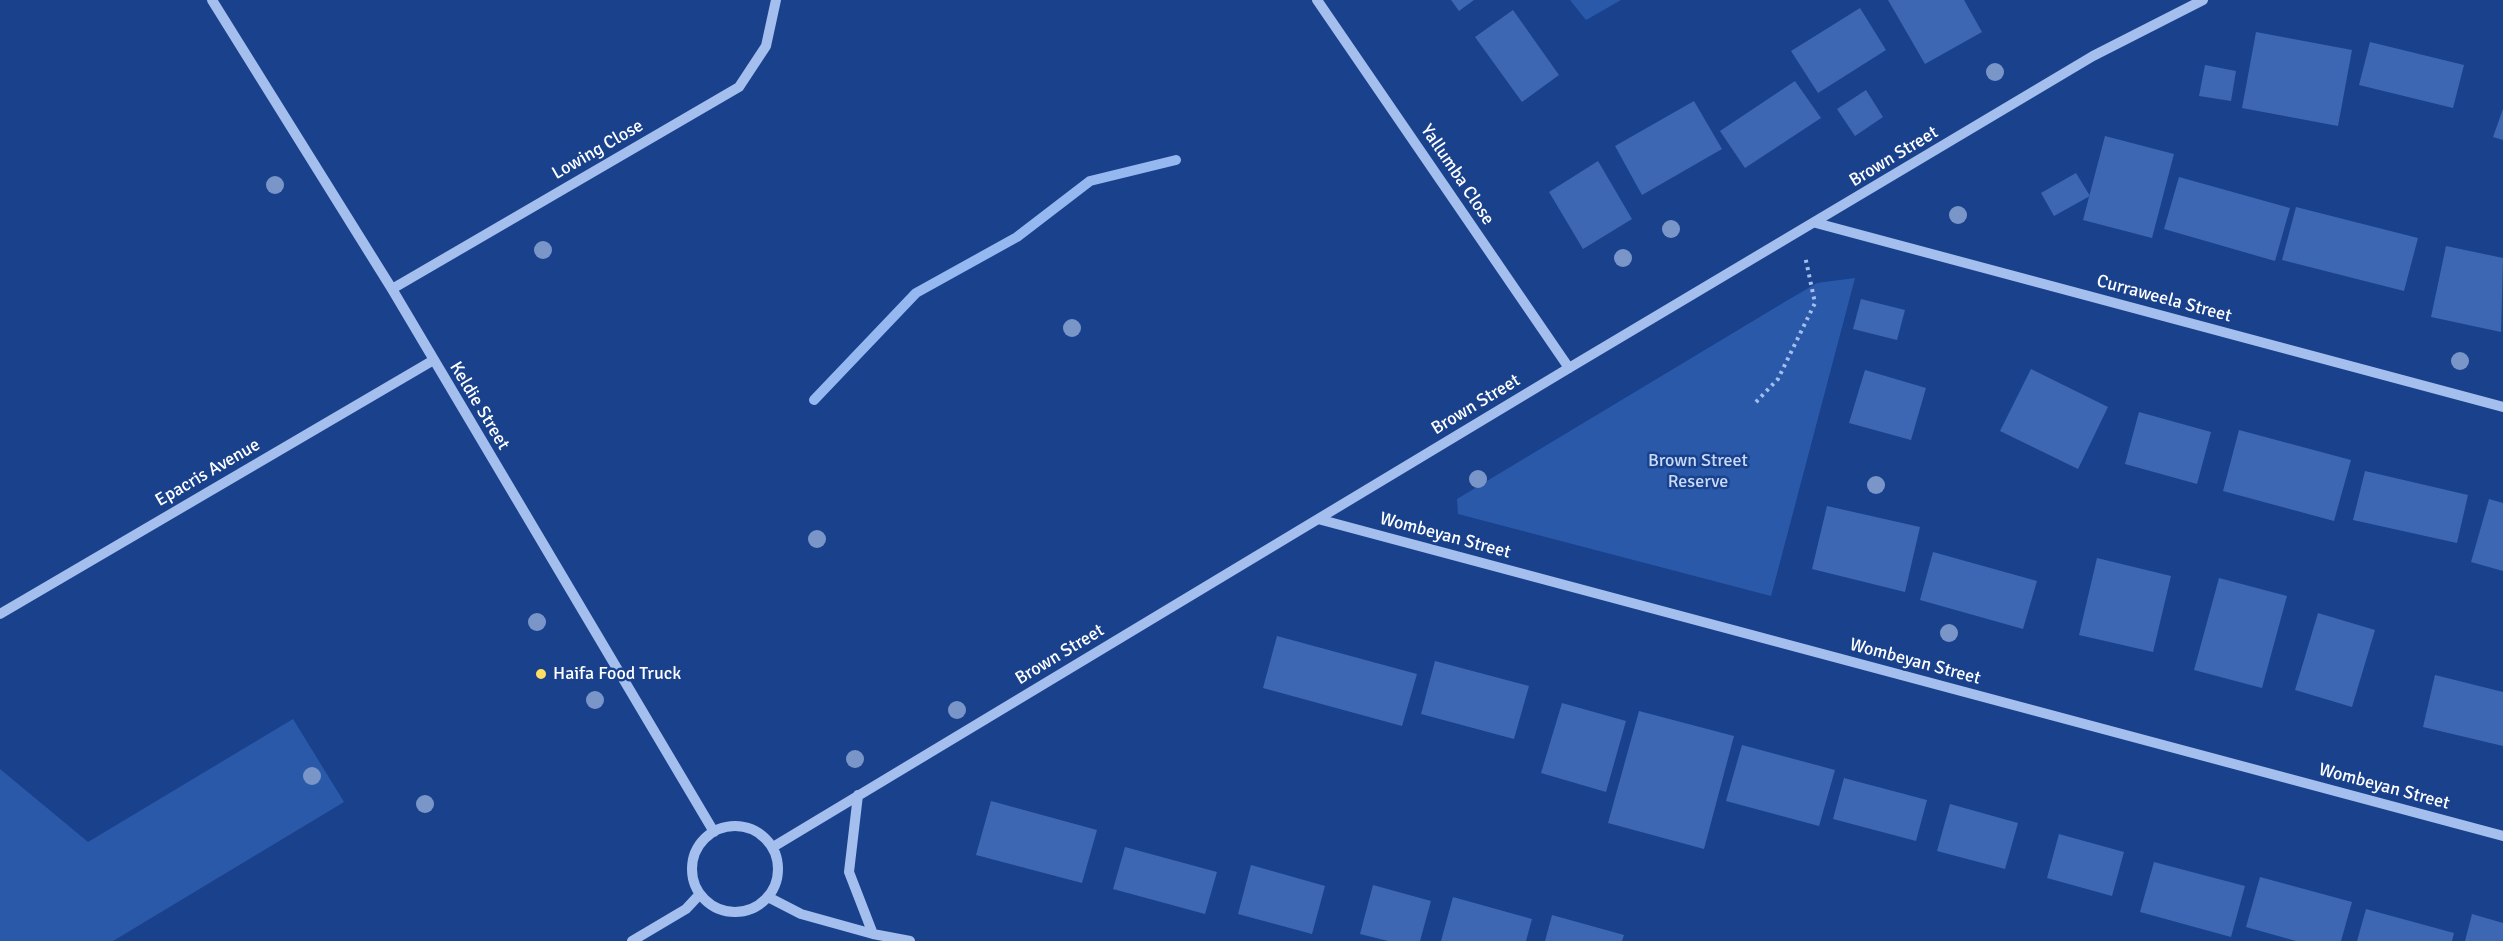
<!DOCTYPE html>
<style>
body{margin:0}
canvas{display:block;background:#19418c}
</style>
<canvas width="2503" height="941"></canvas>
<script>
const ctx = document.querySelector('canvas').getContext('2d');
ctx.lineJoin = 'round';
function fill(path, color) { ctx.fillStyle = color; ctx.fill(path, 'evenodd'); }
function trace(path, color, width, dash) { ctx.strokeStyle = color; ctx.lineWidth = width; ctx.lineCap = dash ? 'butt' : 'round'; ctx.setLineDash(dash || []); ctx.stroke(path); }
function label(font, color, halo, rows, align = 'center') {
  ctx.font = font + ' Signika,sans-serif'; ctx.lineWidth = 5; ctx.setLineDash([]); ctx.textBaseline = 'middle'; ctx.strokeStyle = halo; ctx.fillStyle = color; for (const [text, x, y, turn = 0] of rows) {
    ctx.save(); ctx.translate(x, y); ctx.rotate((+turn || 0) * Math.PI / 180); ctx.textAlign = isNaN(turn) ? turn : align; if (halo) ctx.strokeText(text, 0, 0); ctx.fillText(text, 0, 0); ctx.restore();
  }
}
fill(new Path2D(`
 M1570 0H1621L1586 20Z
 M1855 278 1771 596 1458 514 1457 499 1783 303 1817 283Z
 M293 719 344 802 113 941H0V769L88 842Z`), '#2b59aa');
trace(new Path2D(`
 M814 400 916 293 1017 237 1090 181 1176 160`), '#96b8f0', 10);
fill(new Path2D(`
 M1451 0H1474L1459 11Z
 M1888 0H1964L1982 32 1925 64Z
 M1860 8 1886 50 1818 93 1791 51Z
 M1513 10 1559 75 1522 102 1475 37Z
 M2256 32 2352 50 2338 126 2242 108Z
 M2370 42 2464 65 2453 108 2359 85Z
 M2205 65 2236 71 2231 101 2199 96Z
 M1795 81 1821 118 1745 168 1720 131Z
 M1866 90 1883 117 1855 136 1837 109Z
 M1694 101 1722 149 1642 195 1615 146Z
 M2503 109V140L2493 137Z
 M2105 136 2174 154 2152 238 2083 220Z
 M1598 161 1632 219 1583 249 1549 192Z
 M2076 173 2090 196 2054 216 2041 193Z
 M2179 177 2290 208 2275 261 2164 229Z
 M2296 207 2418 238 2404 291 2282 260Z
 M2446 246 2503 258 2501 332 2431 317Z
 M1861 299 1905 310 1897 340 1853 329Z
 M2031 369 2108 407 2078 469 2000 431Z
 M1865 370 1926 388 1911 440 1849 423Z
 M2139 412 2211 432 2197 484 2125 464Z
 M2239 430 2351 460 2334 521 2223 491Z
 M2365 471 2468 495 2457 543 2353 520Z
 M2489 499 2503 503V571L2471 562Z
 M1827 506 1920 527 1905 592 1812 569Z
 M1933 552 2037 581 2023 629 1920 600Z
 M2097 558 2171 576 2153 652 2079 635Z
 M2219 578 2287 596 2262 688 2194 670Z
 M2318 613 2375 630 2352 707 2295 690Z
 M1277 636 1417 674 1402 726 1263 688Z
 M1435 661 1529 686 1514 739 1421 714Z
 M2435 675 2503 692V746L2423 727Z
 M1562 703 1626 721 1606 792 1541 773Z
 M1639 711 1734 736 1704 849 1608 823Z
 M1742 745 1835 770 1819 826 1726 801Z
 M1844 778 1927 800 1916 841 1833 819Z
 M991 801 1097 830 1082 883 976 855Z
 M1950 804 2018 823 2005 869 1937 851Z
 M2059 834 2124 852 2112 896 2047 878Z
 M1125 847 1217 872 1205 914 1113 889Z
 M2154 862 2245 886 2231 937 2140 912Z
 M1251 865 1325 886 1312 934 1238 914Z
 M2260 877 2352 902 2341 941H2296L2246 927Z
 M1373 885 1431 901 1420 941H1388L1360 934Z
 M1453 897 1532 919 1526 941H1441Z
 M2366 909 2454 933 2452 941H2357Z
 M2472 914 2503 923V941H2465Z
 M1552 915 1624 935 1622 941H1545Z`), '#3d67b2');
trace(new Path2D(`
 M1756 402 1778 379 1815 303 1805 256`), '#a4bfee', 4, [3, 4.5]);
trace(new Path2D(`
 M212 0 392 289 714 832
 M1317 0 1569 368
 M1816 223 2503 407
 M392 289 739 87 766 46 776 0
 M1318 519 2503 836
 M0 614 432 361
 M858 795 849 872 873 934
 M692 869a43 43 0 1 1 86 0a43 43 0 1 1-86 0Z
 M773 847 1569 368 2093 56 2203 0
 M768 897 801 914 873 934 910 941
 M632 941 686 909 700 894`), '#a4bfee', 10);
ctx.fillStyle = '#7a96c8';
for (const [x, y] of [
 [1995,72],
 [275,185],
 [1958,215],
 [1671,229],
 [543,250],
 [1623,258],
 [1072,328],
 [2460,361],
 [1478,479],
 [1876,485],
 [817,539],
 [537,622],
 [1949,633],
 [595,700],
 [957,710],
 [855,759],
 [312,776],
 [425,804]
]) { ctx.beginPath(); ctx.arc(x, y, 9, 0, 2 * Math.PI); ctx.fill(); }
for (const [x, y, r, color] of [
 [541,674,6,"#ffdf61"]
]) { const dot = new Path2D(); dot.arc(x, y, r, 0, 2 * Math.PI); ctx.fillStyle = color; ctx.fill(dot); trace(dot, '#19418c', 2); }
label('18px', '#fff', '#19418c', [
 ["Lowing Close",598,150,-30],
 ["Brown Street",1894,157,-31],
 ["Yallumba Close",1457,175,56],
 ["Curraweela Street",2164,299,15],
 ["Brown Street",1476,405,-31],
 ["Keldie Street",479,406,59],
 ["Epacris Avenue",208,473,-30],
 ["Wombeyan Street",1445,536,15],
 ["Brown Street",1060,655,-31],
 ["Wombeyan Street",1915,662,15],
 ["Wombeyan Street",2384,787,15]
]);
label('18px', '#cadbfa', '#19418c', [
 ["Brown Street",1698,461],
 ["Reserve",1698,482]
]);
label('18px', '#fff', '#19418c', [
 ["Haifa Food Truck",553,674]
], 'left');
</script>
